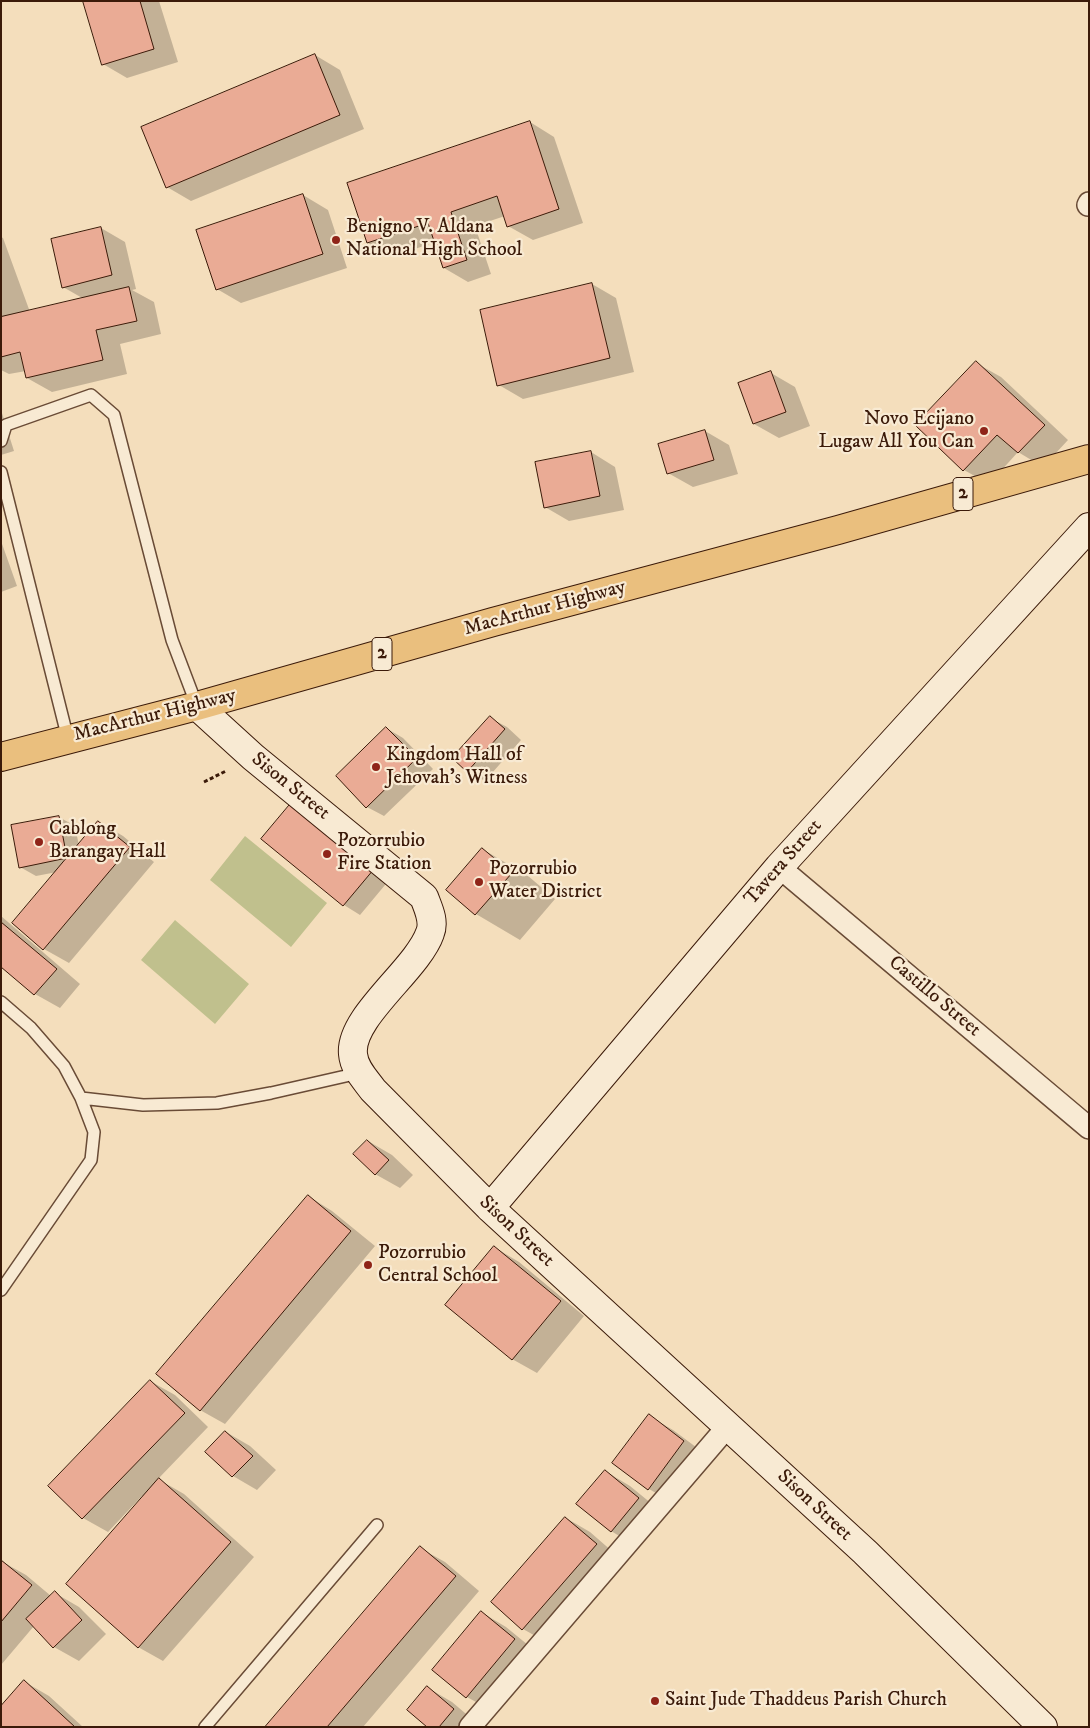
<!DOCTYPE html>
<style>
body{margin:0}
#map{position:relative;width:1090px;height:1728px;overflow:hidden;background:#f4debc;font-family:"IM FELL DW Pica",serif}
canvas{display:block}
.frame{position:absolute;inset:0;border:2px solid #3b1a09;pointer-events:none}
</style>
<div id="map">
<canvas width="1090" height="1728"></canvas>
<div class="frame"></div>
</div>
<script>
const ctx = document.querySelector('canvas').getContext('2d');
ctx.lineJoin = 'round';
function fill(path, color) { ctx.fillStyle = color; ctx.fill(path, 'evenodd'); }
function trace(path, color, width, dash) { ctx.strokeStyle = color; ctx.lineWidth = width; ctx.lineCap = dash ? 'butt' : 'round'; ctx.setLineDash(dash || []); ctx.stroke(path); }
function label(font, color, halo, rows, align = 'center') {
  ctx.font = font + ' "IM FELL DW Pica",serif'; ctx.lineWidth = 4.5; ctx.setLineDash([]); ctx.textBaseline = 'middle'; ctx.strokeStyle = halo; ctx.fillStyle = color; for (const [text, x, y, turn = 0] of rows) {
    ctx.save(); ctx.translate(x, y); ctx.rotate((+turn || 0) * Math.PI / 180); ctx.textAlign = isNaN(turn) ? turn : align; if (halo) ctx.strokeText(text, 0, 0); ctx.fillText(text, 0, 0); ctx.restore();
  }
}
fill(new Path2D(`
 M245 836 327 903 291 947 210 880Z
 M175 920 249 984 215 1024 141 960Z`), '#c0c08d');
fill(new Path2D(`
 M84 1H159L178 62 127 78 103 64Z
 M315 55 340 70 364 129 191 201 167 187Z
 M530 122 554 137 583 223 533 240 508 226 505 216 475 226 491 274 468 282 444 268 435 242 392 257 368 243Z
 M303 195 328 210 347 268 241 303 217 289Z
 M101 228 125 242 136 289 132 290 154 302 161 334 120 344 127 374 52 392 27 378 26 371 9 374 1 370V237L3 238 30 312 84 299 63 287Z
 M592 284 616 298 634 372 523 399 499 385Z
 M976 363 1001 377 1068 440 1043 467 1018 452 989 484 964 470 917 425Z
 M771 373 795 387 810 426 779 438 754 424 740 384Z
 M1 410 14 451 1 455Z
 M705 431 729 445 738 474 693 487 668 473Z
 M591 452 615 467 624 510 569 521 545 507Z
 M1 541 17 586 1 592Z
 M490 718 507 727 521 740 485 781 468 771 454 758Z
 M386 728 403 738 433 769 384 816 367 807Z
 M292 804 390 879 360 915 344 905 263 839Z
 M59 817 75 826 79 846 99 822 123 836 154 862 69 963 44 949 57 872 36 876 20 867Z
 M482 849 527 875 555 899 520 940 476 914 447 890Z
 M1 916 80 984 60 1008 35 994 1 965Z
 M368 1141 392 1155 413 1175 400 1188 375 1174Z
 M308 1196 332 1211 375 1246 225 1424 200 1410Z
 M494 1247 519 1262 584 1316 537 1373 512 1359Z
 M150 1381 175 1395 208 1427 158 1479 184 1494 254 1557 163 1661 138 1647 143 1498 142 1496 108 1532 83 1518Z
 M649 1416 673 1430 708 1456 673 1503 649 1489Z
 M226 1432 250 1446 276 1470 257 1490 233 1476Z
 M605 1471 630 1486 663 1513 636 1546 611 1531Z
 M566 1518 590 1532 621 1559 548 1643 523 1629Z
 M420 1548 445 1562 479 1591 363 1727H267Z
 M1 1561 26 1575 51 1596 55 1593 79 1607 106 1634 79 1661 54 1647 34 1626 1 1665Z
 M481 1612 506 1627 539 1654 492 1711 467 1697 434 1670Z
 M25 1682 49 1696 83 1727H1Z
 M428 1688 452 1702 478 1724 476 1727H429Z`), '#0003');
const building = new Path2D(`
 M83 1H140L154 49 102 65Z
 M315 54 340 115 166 188 141 127Z
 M530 121 559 209 507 227 497 196 451 212 467 260 443 268 428 223 367 243 347 183Z
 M303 194 323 254 216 290 196 230Z
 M101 227 112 275 62 288 51 239Z
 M592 283 610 358 497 386 480 310Z
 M129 287 137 321 96 330 103 360 26 378 20 352 1 357V317Z
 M976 361 1045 425 1018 453 997 435 963 471 915 425Z
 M771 371 786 412 753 424 738 383Z
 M705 430 714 460 667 474 658 444Z
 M591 451 600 496 544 508 535 462Z
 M490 716 505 729 467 772 452 758Z
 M386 727 417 758 366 808 336 776Z
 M292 802 374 869 343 906 261 839Z
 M59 816 67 858 19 868 11 825Z
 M98 821 130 847 43 950 12 923Z
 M482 848 512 873 475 915 446 890Z
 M1 922 57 969 34 995 1 967Z
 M367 1140 389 1160 375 1175 353 1154Z
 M308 1195 351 1231 200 1411 156 1374Z
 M494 1246 561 1301 512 1360 445 1305Z
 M150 1380 185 1413 82 1519 48 1486Z
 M649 1414 684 1441 648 1490 612 1463Z
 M225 1431 253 1456 232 1477 205 1452Z
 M605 1470 639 1498 611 1532 576 1504Z
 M159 1478 231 1542 138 1648 66 1584Z
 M565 1517 597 1544 522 1630 491 1602Z
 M420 1546 456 1576 327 1727H265Z
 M1 1560 32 1585 1 1622Z
 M55 1591 82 1620 53 1648 26 1619Z
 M481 1611 515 1639 466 1698 432 1670Z
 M24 1680 75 1727H1V1706Z
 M427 1686 454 1709 439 1727H427L407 1710Z`);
fill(building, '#eaab95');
trace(building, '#3b1a09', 1);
const lane = new Path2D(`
 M1 441 6 425 91 395 114 415 172 640 197 706
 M1 472 68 739
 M1 1002 31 1028 64 1066 81 1098
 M1 1290 91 1160 94 1132 81 1098 143 1105 217 1103 271 1093 359 1073
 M205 1727 377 1525`);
const street = new Path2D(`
 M1088 205 1089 203
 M779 867 1089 1128
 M470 1727 728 1426`);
const secondary = new Path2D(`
 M197 706 253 757 424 897C428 908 435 921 430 933 417 970 349 1017 353 1054 354 1068 365 1079 373 1090L490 1208 865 1552 1043 1727
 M490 1208 779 867 1089 527`);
const highway = new Path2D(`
 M1 757 197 706 493 622 838 530 1089 459`);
trace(lane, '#694b36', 14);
trace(street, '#694b36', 24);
trace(secondary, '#3b1a09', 30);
trace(highway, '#3b1a09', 30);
trace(new Path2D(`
 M204 782 226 771`), '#3b1a09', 3, [4, 2.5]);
trace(lane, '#f8ead3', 11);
trace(street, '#f8ead3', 21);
trace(secondary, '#f8ead3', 28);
trace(highway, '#eabf7e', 28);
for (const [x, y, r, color] of [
 [336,240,5,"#8f2418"],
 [984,431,5,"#8f2418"],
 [376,767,5,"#8f2418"],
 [39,842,5,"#8f2418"],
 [327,854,5,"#8f2418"],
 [479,882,5,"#8f2418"],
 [368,1265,5,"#8f2418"],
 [655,1701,5,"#8f2418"]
]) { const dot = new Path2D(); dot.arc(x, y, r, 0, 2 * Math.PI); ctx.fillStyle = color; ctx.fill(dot); trace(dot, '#f8ead3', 2); }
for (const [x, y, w] of [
 [963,494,20],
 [382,654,20]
]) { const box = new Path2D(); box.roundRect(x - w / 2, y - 16.5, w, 33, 4); ctx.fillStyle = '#f8ead3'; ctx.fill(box); trace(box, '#3b1a09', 1); }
label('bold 19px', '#3b1a09', null, [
 ["2",963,494],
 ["2",382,654]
]);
label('20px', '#3b1a09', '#f8ead3', [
 ["Benigno V. Aldana",346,228],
 ["National High School",346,251],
 ["Novo Ecijano",974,420,"right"],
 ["Lugaw All You Can",974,443,"right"],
 ["Kingdom Hall of",386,756],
 ["Jehovah's Witness",386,779],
 ["Cablong",49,830],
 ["Barangay Hall",49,853],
 ["Pozorrubio",337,842],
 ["Fire Station",337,865],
 ["Pozorrubio",489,870],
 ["Water District",489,893],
 ["Pozorrubio",378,1254],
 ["Central School",378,1277],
 ["Saint Jude Thaddeus Parish Church",665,1701]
], 'left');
label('20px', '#3b1a09', '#f8ead3', [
 ["MacArthur Highway",545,609,-15],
 ["MacArthur Highway",155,716,-14],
 ["Sison Street",290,787,39],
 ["Tavera Street",784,863,-49],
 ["Castillo Street",934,997,40],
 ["Sison Street",516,1232,43],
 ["Sison Street",814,1506,43]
]);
</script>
